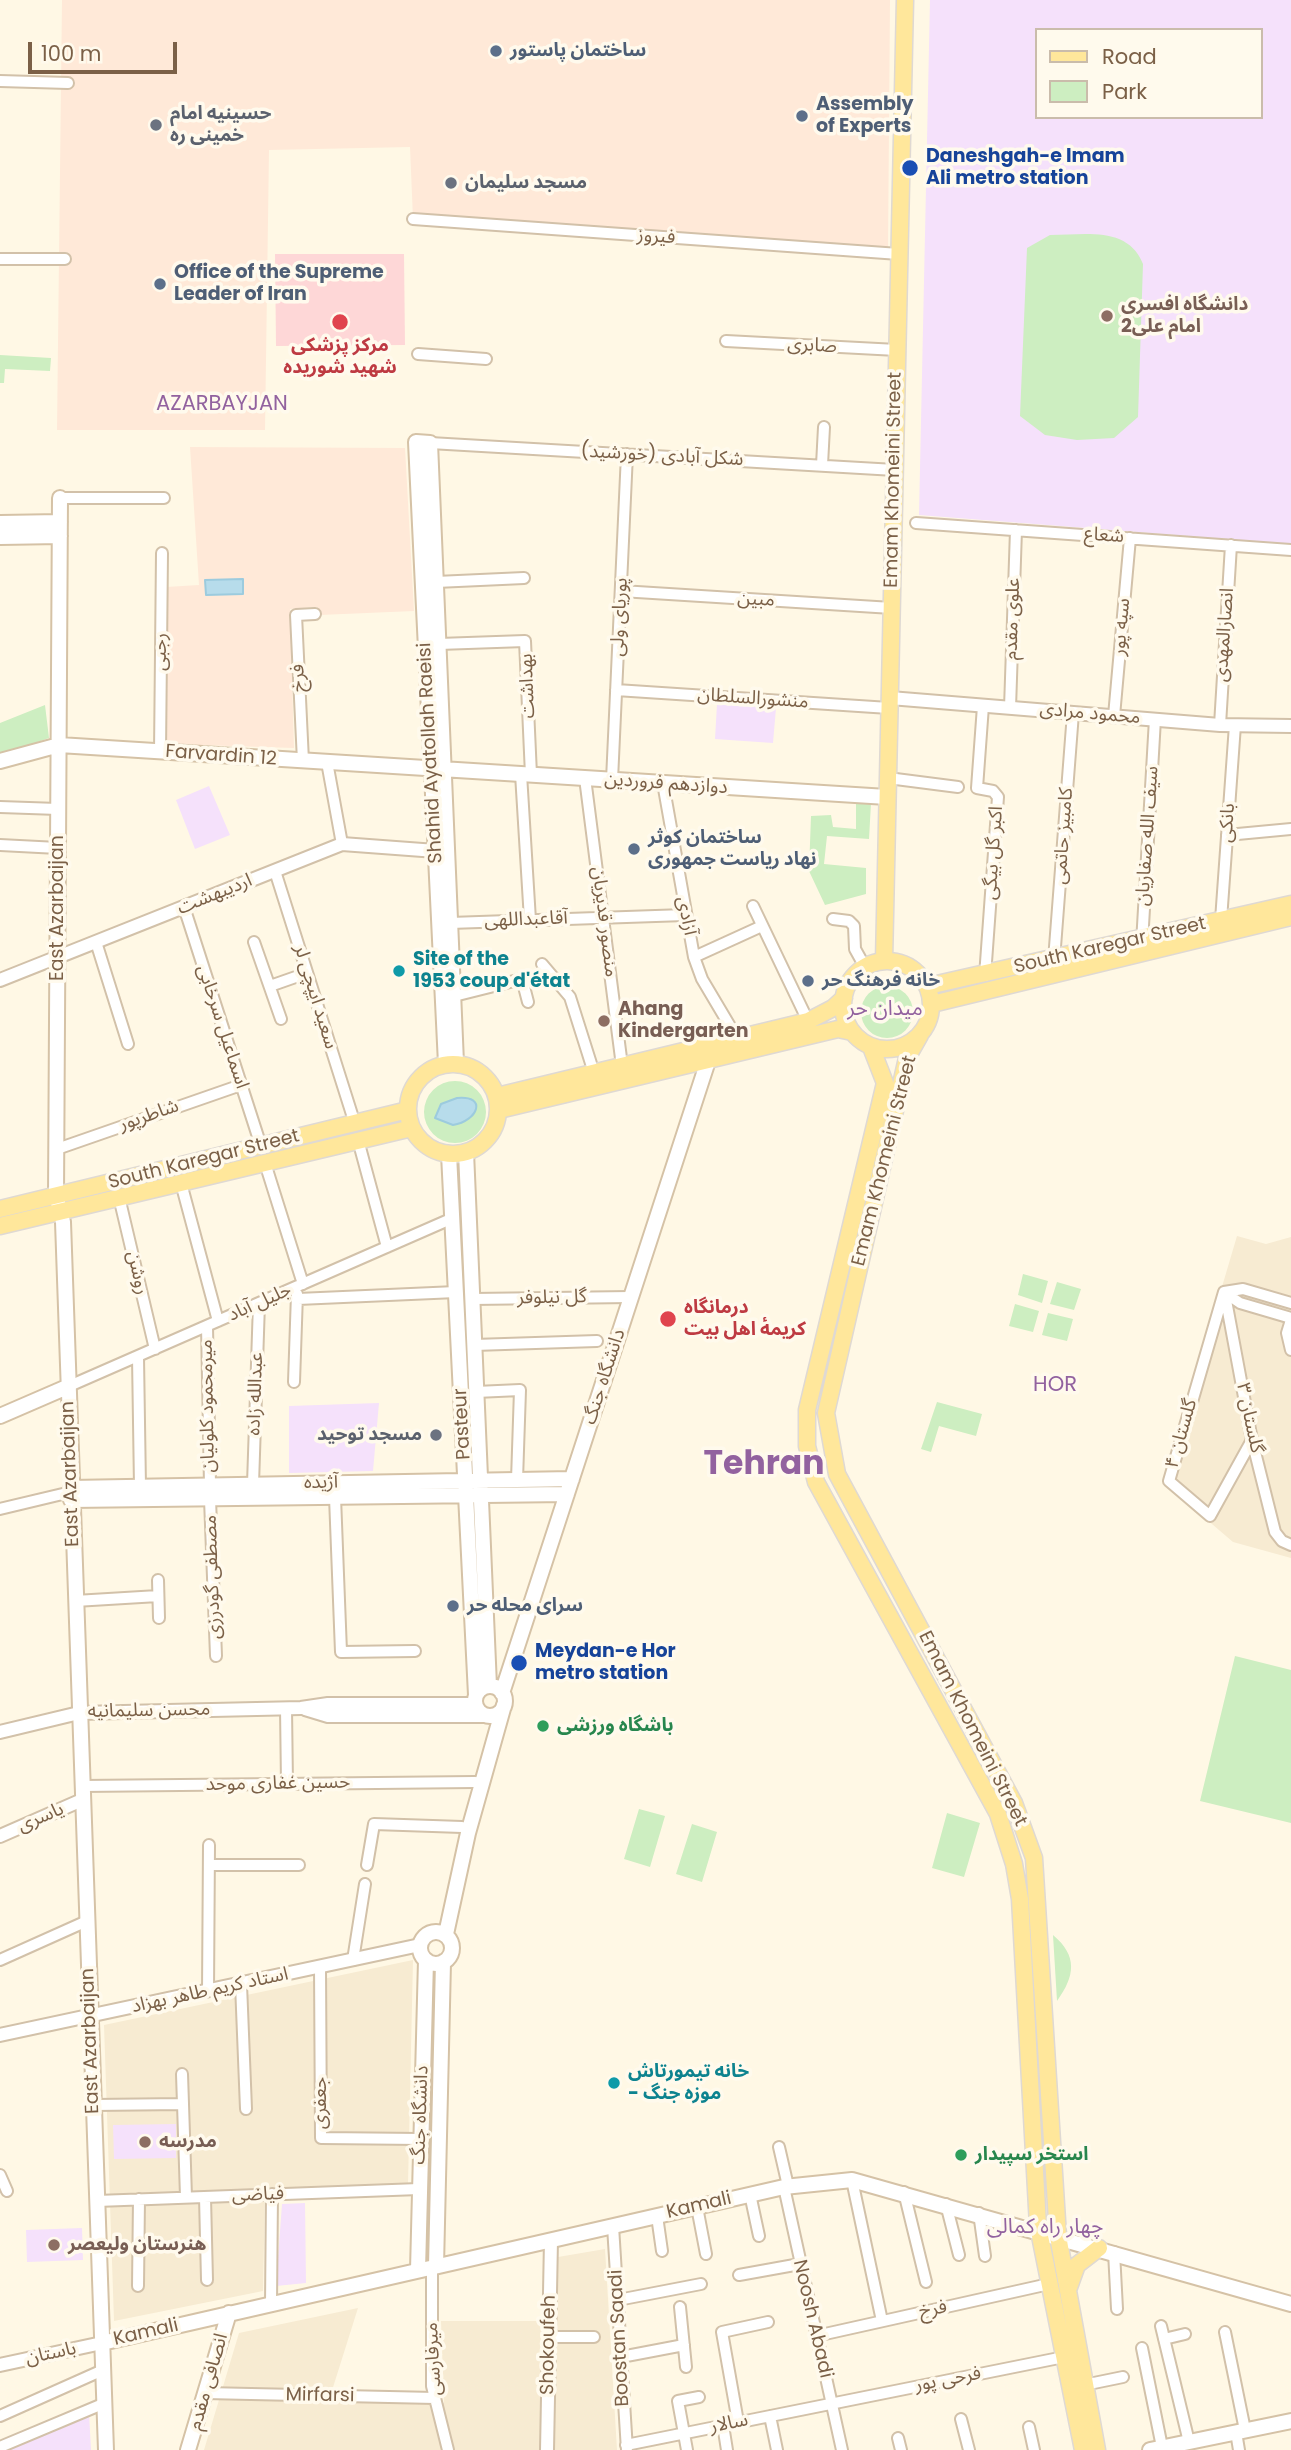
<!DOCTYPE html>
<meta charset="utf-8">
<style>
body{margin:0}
#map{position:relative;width:1291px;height:2450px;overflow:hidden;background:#fff8e5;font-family:Poppins,sans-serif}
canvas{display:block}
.legend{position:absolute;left:1035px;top:28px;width:228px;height:91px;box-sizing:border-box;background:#fffaed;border:2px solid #cabcab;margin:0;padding:9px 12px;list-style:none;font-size:21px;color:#7b6047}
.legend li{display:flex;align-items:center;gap:14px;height:35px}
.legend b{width:35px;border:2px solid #cabcab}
.scale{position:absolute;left:28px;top:42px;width:149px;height:32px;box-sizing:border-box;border:4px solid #7b6047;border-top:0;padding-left:9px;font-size:21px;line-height:24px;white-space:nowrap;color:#7b6047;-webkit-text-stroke:5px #fffaed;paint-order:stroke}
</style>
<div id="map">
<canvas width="1291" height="2450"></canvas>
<ul class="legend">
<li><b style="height:9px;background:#ffe79b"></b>Road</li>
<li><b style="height:19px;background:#cdeec1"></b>Park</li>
</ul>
<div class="scale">100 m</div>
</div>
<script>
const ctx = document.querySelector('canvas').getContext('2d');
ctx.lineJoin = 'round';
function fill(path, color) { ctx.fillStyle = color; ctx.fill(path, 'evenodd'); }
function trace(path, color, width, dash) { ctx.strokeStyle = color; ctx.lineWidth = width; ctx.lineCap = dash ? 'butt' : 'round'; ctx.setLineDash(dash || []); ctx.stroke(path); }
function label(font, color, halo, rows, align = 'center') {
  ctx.font = font + ' Poppins,"Noto Sans Arabic",sans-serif'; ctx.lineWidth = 7; ctx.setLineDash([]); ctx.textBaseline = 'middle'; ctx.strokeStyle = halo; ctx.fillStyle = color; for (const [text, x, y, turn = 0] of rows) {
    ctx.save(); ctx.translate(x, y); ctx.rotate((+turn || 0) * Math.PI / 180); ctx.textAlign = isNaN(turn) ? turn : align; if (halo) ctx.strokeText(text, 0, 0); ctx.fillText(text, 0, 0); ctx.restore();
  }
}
fill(new Path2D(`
 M1237 1236 1266 1244 1291 1237V1558L1233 1542 1164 1483Z
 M413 1960 408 2184 265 2188 263 2291 114 2321 104 2025Z
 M605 2249 617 2450H204L239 2333 358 2308 329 2400 444 2403 441 2321H556L558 2257Z`), '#f7ebd2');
fill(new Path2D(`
 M62 0H890L888 253 413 219 410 147 269 150 265 430H57Z
 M190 447 405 448 414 611 320 615 317 607 290 609 294 748 167 744 166 587 199 585Z`), '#ffe9d8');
fill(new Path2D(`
 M930 0H1291V544L919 515ZM1037 30H1261V117H1037Z
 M717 704 776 708 773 743 715 739Z
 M209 786 230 835 195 849 176 800Z
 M379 1403 373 1471 289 1473V1406Z
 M176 2124V2158L114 2159 113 2125Z
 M305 2203 306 2283 276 2286 282 2204Z
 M82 2228 83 2260 27 2262 26 2230Z
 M89 2413 91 2450H4Z`), '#f5e1fb');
fill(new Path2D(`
 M275 254H404L405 345 276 346Z`), '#fed7d7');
fill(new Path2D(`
 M1050 235C1086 235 1128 226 1143 264L1138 417 1114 438 1077 440 1045 435 1020 416 1027 248Z
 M0 355 51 358 50 371 5 369 4 383H0Z
 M45 705 49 738 0 755V723Z
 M856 802 871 803 869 839 827 836 824 864 866 868V894L825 905 809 871 811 816 831 815 833 827 856 829Z
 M861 1012a26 26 0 1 1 52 0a26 26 0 1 1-52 0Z
 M424 1112a31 31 0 1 1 62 0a31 31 0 1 1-62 0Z
 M1023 1274 1048 1281 1042 1303 1018 1295Z
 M1057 1282 1081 1289 1074 1310 1050 1304Z
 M1015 1304 1039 1311 1033 1332 1009 1326Z
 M1048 1313 1073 1319 1067 1341 1042 1335Z
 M937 1402 982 1414 976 1436 939 1426 931 1452 921 1449Z
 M1235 1656 1291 1670V1823L1200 1801Z
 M639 1809 665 1816 650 1867 624 1859Z
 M947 1813 980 1823 964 1877 932 1868Z
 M692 1824 717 1832 702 1882 676 1874Z
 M1053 1935C1078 1956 1075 1976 1057 2001Z`), '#cdeec1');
const water = new Path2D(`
 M243 579V594L206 595 205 580Z
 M457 1098C488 1095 478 1121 453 1125L435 1118 441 1104Z`);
fill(water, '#b7dceb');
trace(water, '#9ccbde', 2);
const minor = new Path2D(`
 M0 81 68 83
 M413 219 899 254
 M0 259H65
 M726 341 897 350
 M418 354 486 359
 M430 443 895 470
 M822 465 824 427
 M60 498H164
 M916 523 1291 550
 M436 582 524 578
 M621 591 892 608
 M439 644 525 641 531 775
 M616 690 889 708
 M983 706 977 788 993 791 998 797 985 976
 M1010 708 1016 530
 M1114 716 1130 538
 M1220 725 1231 545
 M160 752 162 553
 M303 761 296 615 315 614
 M327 762 342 844
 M521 774 530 920
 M585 778 622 1066
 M888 778 958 787
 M612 780 627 454
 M663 783 694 957 702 979 737 1038
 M0 807 58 809
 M1227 835 1291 829
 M0 845 58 848
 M275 871 355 1124
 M753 906 808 1021
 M184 907 261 1146
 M833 919 849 921 854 926 855 949 865 967
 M1221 920 1235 725
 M450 923 685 915
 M96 942 128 1044
 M254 942 281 1019
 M1142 943 1155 719
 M694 957 762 926
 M1054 960 1073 713
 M542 964 570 997 594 1073
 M270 986 307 973
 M454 996 522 979 528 1002
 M358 1140 387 1247
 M57 1149 241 1085
 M265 1163 303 1284
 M181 1183 218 1321
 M119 1197 155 1349
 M1224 1292 1169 1481 1210 1516 1252 1440
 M1224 1292 1240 1303 1291 1318
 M1224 1292 1243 1289 1291 1303
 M1225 1295 1252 1440 1275 1532 1282 1541 1291 1545
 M298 1299 456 1292
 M472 1299 631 1297
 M1291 1320 1287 1333 1291 1350
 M207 1326 210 1485
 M474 1345 597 1341
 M138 1357 140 1487
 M294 1382 297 1294
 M67 1387 453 1218
 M476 1392 520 1390 517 1480
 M253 1484 259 1303
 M335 1497 341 1652 415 1651
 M210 1499 216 1656
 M0 1509 71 1492
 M158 1580 159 1618
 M75 1601 158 1596
 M286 1708 287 1784
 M82 1786 475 1782
 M209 1865H299
 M367 1865 374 1824 462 1827
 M0 1960 87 1921
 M353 1960 365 1884
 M320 1967 321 2138 421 2139
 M241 1984 246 2109
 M208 1991 209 1845
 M182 2074 183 2104
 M94 2105 183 2104 186 2197
 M779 2147 788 2186
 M0 2175 7 2191
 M852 2180 882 2321
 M784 2187 842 2450
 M904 2192 926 2282
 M750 2194 759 2236
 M205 2197 207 2280
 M97 2201 419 2189
 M946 2204 959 2255
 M697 2207 706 2254
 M979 2213 985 2256
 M657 2216 662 2251
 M613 2226 627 2450
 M1114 2252 1117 2309
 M432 2267V2386L448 2450
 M739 2275 800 2264
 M138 2286 139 2199
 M618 2300 701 2284
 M271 2304 272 2194
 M680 2307 686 2367
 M1161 2326 1189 2442
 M1225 2332 1245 2430
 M816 2336 1049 2284
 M549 2337H594
 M1164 2339 1185 2334
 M1142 2348 1162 2447
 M621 2357 684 2345
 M1084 2385 1123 2377
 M205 2393 435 2398
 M0 2416 103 2370
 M770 2416 777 2450
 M961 2419 969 2450
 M738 2422 722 2332 768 2322
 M723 2425 727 2450
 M1029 2427 1034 2450
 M1236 2432 1239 2450
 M898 2438 901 2450
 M626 2445 1064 2357
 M0 2447 105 2403
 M687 2450 678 2401 699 2397`);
const tertiary = new Path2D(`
 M890 698 1220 725 1291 726
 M0 980 342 844 436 851
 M305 1709 328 1716H486
 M0 1732 79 1713 301 1708 328 1704H475
 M0 1836 82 1800
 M0 2035 420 1945
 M0 2365 102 2343
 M547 2450 551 2240`);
const secondary = new Path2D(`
 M60 498 56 1195 63 1222 106 2450
 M0 523 60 522
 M0 537 60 536
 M0 761 59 745 887 797
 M446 1064 416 442 430 443 456 1063
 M466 1152 489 1686
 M449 1154 476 1695
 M0 1416 67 1387
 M71 1488 572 1479
 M71 1500 567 1494
 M475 1701a15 15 0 1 1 30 0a15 15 0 1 1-30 0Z
 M502 1693 708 1061
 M420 1948a16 16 0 1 1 32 0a16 16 0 1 1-32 0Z
 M446 1934 468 1833 504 1705
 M436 2266 443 1962
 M418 2270 426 1960
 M102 2343 784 2187 852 2180 1291 2304
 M188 2450 229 2313
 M1150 2450 1291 2421`);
const primary = new Path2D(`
 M843 1005a44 44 0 1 1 88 0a44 44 0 1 1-88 0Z
 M884 961 905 0
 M928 986 1291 904
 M932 1004 1291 917
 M920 1035 907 1058 826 1413 837 1474 1014 1803 1034 1858 1058 2236 1097 2450
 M871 1047 885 1083 807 1410V1446L816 1482 998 1814 1014 1864 1020 1899 1038 2226 1083 2450
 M408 1109a45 45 0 1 1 90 0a45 45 0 1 1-90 0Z
 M497 1096 808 1021 833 1008 844 998
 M499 1110 838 1029 852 1032
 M0 1209 408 1110
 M0 1226 412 1128
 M1068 2290 1077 2265 1099 2248`);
trace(minor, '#d2c1a9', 14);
trace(tertiary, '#d2c1a9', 16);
trace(secondary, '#d5c2a6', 18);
trace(primary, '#dfd9d3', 19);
trace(minor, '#fff', 10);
trace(tertiary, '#fff', 12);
trace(secondary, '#fff', 14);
trace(primary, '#ffe79b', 16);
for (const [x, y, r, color] of [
 [496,51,7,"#5c6f8a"],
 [802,116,7,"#5c6f8a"],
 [156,125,7,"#6b7280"],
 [910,168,9,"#1a4fb4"],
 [451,183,7,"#6b7280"],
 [160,284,7,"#5c6f8a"],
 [1107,316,7,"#8d6e63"],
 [340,322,9,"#e0444e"],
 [634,849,7,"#5c6f8a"],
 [399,971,7,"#0f9aa8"],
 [808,981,7,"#5c6f8a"],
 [604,1021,7,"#8d6e63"],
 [668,1319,9,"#e0444e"],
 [436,1435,7,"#6b7280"],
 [453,1606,7,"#5c6f8a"],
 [519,1663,9,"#1a4fb4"],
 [543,1726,7,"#2e9e5b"],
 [614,2083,7,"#0f9aa8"],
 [145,2142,7,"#8d6e63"],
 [961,2155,7,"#2e9e5b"],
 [54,2245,7,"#8d6e63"]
]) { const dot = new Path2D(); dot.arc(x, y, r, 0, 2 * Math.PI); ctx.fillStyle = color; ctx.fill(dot); trace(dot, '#fffaed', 2.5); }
label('bold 19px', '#4e5e75', '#fffaed', [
 ["ساختمان پاستور",510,51],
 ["Assembly",816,105],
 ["of Experts",816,127],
 ["Office of the Supreme",174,273],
 ["Leader of Iran",174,295],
 ["ساختمان کوثر",648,838],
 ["نهاد ریاست جمهوری",648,860],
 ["خانه فرهنگ حر",822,981],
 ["سرای محله حر",467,1606]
], 'left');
label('bold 19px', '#5b616d', '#fffaed', [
 ["حسینیه امام",170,114],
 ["خمینی ره",170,136],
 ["مسجد سلیمان",465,183],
 ["مسجد توحید",422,1435,"right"]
], 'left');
label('bold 19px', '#164399', '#fffaed', [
 ["Daneshgah-e Imam",926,157],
 ["Ali metro station",926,179],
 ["Meydan-e Hor",535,1652],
 ["metro station",535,1674]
], 'left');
label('19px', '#7b6047', '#fffaed', [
 ["فیروز",656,237,4],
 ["صابری",812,346,3],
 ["شکل آبادی (خورشید)",662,456,3],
 ["Emam Khomeini Street",894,480,-89],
 ["شعاع",1104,536,4],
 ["مبین",756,600,3],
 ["پوریای ولی",620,617,-87],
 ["علوی مقدم",1013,619,-88],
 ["سپه پور",1122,627,-85],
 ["انصارالمهدی",1225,635,-86],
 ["رجبی",161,652,-89],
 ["فرخ",299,678,-93],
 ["بهداشت",528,686,-92],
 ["منشورالسلطان",753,699,4],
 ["محمود مرادی",1090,714,5],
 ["Shahid Ayatollah Raeisi",431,753,-93],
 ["Farvardin 12",221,756,4],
 ["دوازدهم فروردین",666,784,4],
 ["بانکی",1228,823,-86],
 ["کامبیز حاتمی",1064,836,-86],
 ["سیف الله صفاریان",1148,836,-86],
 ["اکبر گل بیگی",994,853,-86],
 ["اردیبهشت",215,895,-22],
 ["East Azarbaijan",58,908,-90],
 ["آزادی",686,916,79],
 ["آقاعبداللهی",526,920,-2],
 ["منصور قدیریان",604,922,83],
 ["South Karegar Street",1110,946,-13],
 ["سعید ایپچی لر",315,997,73],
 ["اسماعیل سرخابی",222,1027,72],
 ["شاطرپور",149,1116,-19],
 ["South Karegar Street",204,1160,-14],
 ["Emam Khomeini Street",885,1161,-76],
 ["روشن",137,1273,77],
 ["گل نیلوفر",552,1298,-1],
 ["جلیل آباد",260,1303,-24],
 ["دانشگاه جنگ",605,1377,-72],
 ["عبدالله زاده",256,1394,-88],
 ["میرمحمود کلولیان",208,1406,-91],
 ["گلستان ۳",1249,1418,78],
 ["Pasteur",463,1424,-93],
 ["گلستان ۴",1182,1434,-74],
 ["East Azarbaijan",71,1474,-92],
 ["آژیده",321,1483,-1],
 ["مصطفی گودرزی",213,1577,-92],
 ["محسن سلیمانیه",149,1711,-1],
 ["Emam Khomeini Street",972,1729,63],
 ["حسین غفاری موحد",278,1784,-1],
 ["یاسری",41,1818,-23],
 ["استاد کریم طاهر بهزاد",210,1991,-12],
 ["East Azarbaijan",91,2041,-92],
 ["جعفری",321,2103,-90],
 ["دانشگاه جنگ",421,2115,-88],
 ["فیاضی",258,2195,-2],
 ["Kamali",699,2206,-13],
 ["فرخ",933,2310,-12],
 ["Noosh Abadi",812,2319,77],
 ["Kamali",146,2333,-13],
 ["Boostan Saadi",620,2338,-93],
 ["Shokoufeh",549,2345,-89],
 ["باستان",51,2354,-12],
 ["میرفارسی",434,2359,-93],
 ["فرحی پور",948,2380,-11],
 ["انصافی مقدم",209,2382,-74],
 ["Mirfarsi",320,2396,1],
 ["سالار",729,2424,-11]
]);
label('bold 19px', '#785e54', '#fffaed', [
 ["دانشگاه افسری",1121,305],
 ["امام علی2",1121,327],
 ["Ahang",618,1010],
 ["Kindergarten",618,1032],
 ["مدرسه",159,2142],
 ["هنرستان ولیعصر",68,2245]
], 'left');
label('bold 19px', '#be3a42', '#fffaed', [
 ["مرکز پزشکی",340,346],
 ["شهید شوریده",340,368],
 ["درمانگاه",684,1308,"left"],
 ["کریمهٔ اهل بیت",684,1330,"left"]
]);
label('bold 19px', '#0d838f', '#fffaed', [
 ["Site of the",413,960],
 ["1953 coup d'état",413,982],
 ["خانه تیمورتاش",628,2072],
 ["- موزه جنگ",628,2094]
], 'left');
label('bold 19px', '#27864d', '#fffaed', [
 ["باشگاه ورزشی",557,1726],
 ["استخر سپیدار",975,2155]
], 'left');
label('21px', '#92629f', '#fffaed', [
 ["AZARBAYJAN",222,405],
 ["میدان حر",885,1010],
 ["HOR",1055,1386],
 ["چهار راه کمالی",1045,2228]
]);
label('bold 33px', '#92629f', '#fffaed', [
 ["Tehran",764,1466]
]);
</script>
